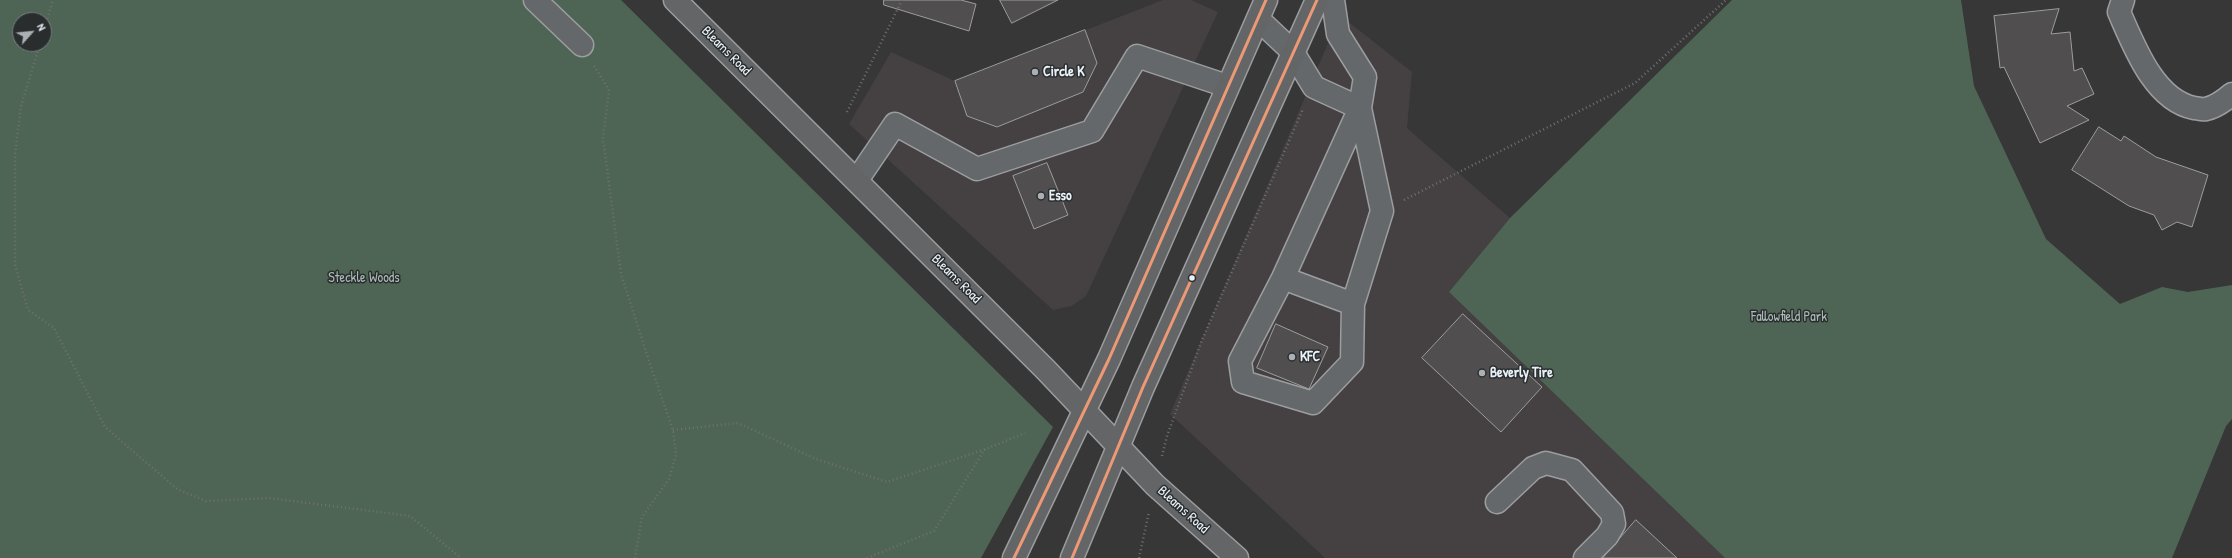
<!DOCTYPE html>
<style>
body{margin:0}
#map{position:relative;width:2232px;height:558px;overflow:hidden;background:#373737;font-family:"Patrick Hand",sans-serif}
canvas{display:block}
.north{position:absolute;left:12px;top:12px;width:40px;height:40px;box-sizing:border-box;background:#2a2d2e;border:1px solid #767b7f;border-radius:50%;rotate:63deg;font-size:11px;font-weight:700;line-height:16px;text-align:center;color:#e8f1f8}
.north::after{content:'';display:block;margin:auto;width:14px;height:18px;background:#aab0b4;clip-path:polygon(50% 0,100% 100%,50% 72%,0 100%)}
</style>
<div id="map">
<canvas width="2232" height="558"></canvas>
<div class="north">N</div>
</div>
<script>
const ctx = document.querySelector('canvas').getContext('2d');
ctx.lineJoin = 'round';
function fill(path, color) { ctx.fillStyle = color; ctx.fill(path, 'evenodd'); }
function trace(path, color, width, dash) { ctx.strokeStyle = color; ctx.lineWidth = width; ctx.lineCap = dash ? 'butt' : 'round'; ctx.setLineDash(dash || []); ctx.stroke(path); }
function label(font, color, halo, rows, align = 'center') {
  ctx.font = font + ' "Patrick Hand",sans-serif'; ctx.lineWidth = 3; ctx.setLineDash([]); ctx.textBaseline = 'middle'; ctx.strokeStyle = halo; ctx.fillStyle = color; for (const [text, x, y, turn = 0] of rows) {
    ctx.save(); ctx.translate(x, y); ctx.rotate((+turn || 0) * Math.PI / 180); ctx.textAlign = isNaN(turn) ? turn : align; if (halo) ctx.strokeText(text, 0, 0); ctx.fillText(text, 0, 0); ctx.restore();
  }
}
fill(new Path2D(`
 M1163 0H1191L1218 12 1086 296 1072 306 1053 310 849 124 891 52 955 81Z
 M1340 15 1412 72 1407 128 1510 218 1449 292 1725 558H1325L1170 414Z`), '#454042');
fill(new Path2D(`
 M0 0H621L1053 427 981 558H0ZM20 20H44V44H20Z
 M1732 0H1961L1974 86 2046 239 2120 304 2162 287 2188 292 2232 285V419L2226 426 2172 558H1725L1449 292 1510 218Z`), '#4e6555');
const building = new Path2D(`
 M884 0H961L976 4 969 31 884 5Z
 M1000 0H1058L1012 23Z
 M2059 9 2051 34 2070 32 2074 71 2082 68 2094 94 2067 106 2089 120 2040 143 2004 67 2000 68 1994 16Z
 M1085 30 1097 63 1083 92 997 127 967 116 955 81Z
 M2099 127 2121 141 2124 136 2156 157 2208 175 2192 227 2177 222 2162 230 2154 215 2129 206 2072 170Z
 M1047 163 1068 215 1034 229 1013 176Z
 M1463 314 1542 387 1501 432 1422 358Z
 M1276 324 1328 347 1309 389 1257 368Z
 M1636 520 1677 558H1603Z`);
fill(building, '#504e4f');
trace(building, '#9b9d9e', 1);
const minor = new Path2D(`
 M535 0 582 45
 M2123 0 2119 12C2134 46 2154 100 2194 108 2197 108 2202 110 2206 109 2215 107 2225 100 2232 94
 M1258 19 1292 51 1314 87 1360 108 1283 278 1353 304 1382 211 1360 108 1365 77 1338 34 1333 0
 M857 180 895 124 977 169 1092 131 1137 56 1227 86
 M1283 278 1240 361 1243 382 1313 403 1352 362 1353 304
 M1497 502 1533 468 1546 463 1572 470 1612 513 1614 524 1607 536 1585 558`);
const major = new Path2D(`
 M675 0 1046 370 1155 485 1237 558
 M1014 558 1109 359 1266 0
 M1072 558 1143 387 1317 0`);
trace(minor, '#9b9d9e', 25);
trace(major, '#9b9d9e', 25);
trace(new Path2D(`
 M44 30 53 0
 M40 44 21 106 15 154V265L28 310 54 328 105 427 177 489 206 501 269 498 410 516 461 558
 M594 66 609 90 603 138 621 274 650 364 673 430 676 455 669 479 642 517 635 558
 M847 112 902 0
 M1404 200 1635 83 1726 0
 M673 430 738 423 816 459 887 482 986 449 1025 433
 M1162 456 1167 436 1202 340 1303 109
 M867 558 934 531 985 449
 M1139 558 1149 512`), '#6f7172', 2.5, [1, 3]);
trace(minor, '#65686b', 22);
trace(major, '#646566', 22);
trace(new Path2D(`
 M1014 558 1109 359 1266 0
 M1072 558 1143 387 1317 0`), '#ee9975', 3);
for (const [x, y, r, color] of [
 [1035,72,4,"#aab0b4"],
 [1041,196,4,"#aab0b4"],
 [1192,278,3.5,"#e8f1f8"],
 [1292,357,4,"#aab0b4"],
 [1482,373,4,"#aab0b4"]
]) { const dot = new Path2D(); dot.arc(x, y, r, 0, 2 * Math.PI); ctx.fillStyle = color; ctx.fill(dot); trace(dot, '#2a2d2e', 1.5); }
label('14px', '#e8f1f8', '#2a2d2e', [
 ["Bleams Road",726,51,45],
 ["Bleams Road",956,279,45],
 ["Bleams Road",1183,510,42]
]);
label('bold 14px', '#e8f1f8', '#2a2d2e', [
 ["Circle K",1043,72],
 ["Esso",1049,196],
 ["KFC",1300,357],
 ["Beverly Tire",1490,373]
], 'left');
label('14px', '#acbcb9', '#2a2d2e', [
 ["Steckle Woods",364,278],
 ["Fallowfield Park",1789,317]
]);
</script>
